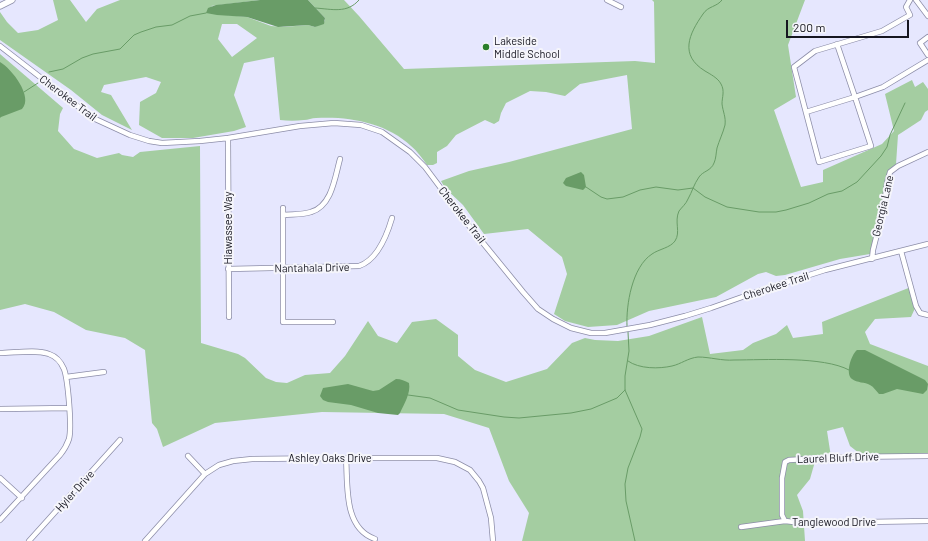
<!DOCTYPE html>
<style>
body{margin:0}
#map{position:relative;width:928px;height:541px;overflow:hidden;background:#e6e7fe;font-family:Barlow,sans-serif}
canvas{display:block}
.scale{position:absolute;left:786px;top:20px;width:123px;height:18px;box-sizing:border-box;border:2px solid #161620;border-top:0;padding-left:5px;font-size:12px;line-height:14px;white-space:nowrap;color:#161620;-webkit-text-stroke:3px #f5f5fb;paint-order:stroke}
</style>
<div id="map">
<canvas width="928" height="541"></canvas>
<div class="scale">200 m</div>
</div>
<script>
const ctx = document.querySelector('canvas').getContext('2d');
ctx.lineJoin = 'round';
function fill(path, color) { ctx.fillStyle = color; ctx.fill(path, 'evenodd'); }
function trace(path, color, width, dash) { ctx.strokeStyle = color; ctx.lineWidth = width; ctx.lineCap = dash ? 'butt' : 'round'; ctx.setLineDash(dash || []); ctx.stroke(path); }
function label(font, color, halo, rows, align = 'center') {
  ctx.font = font + ' Barlow,sans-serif'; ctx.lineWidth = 4; ctx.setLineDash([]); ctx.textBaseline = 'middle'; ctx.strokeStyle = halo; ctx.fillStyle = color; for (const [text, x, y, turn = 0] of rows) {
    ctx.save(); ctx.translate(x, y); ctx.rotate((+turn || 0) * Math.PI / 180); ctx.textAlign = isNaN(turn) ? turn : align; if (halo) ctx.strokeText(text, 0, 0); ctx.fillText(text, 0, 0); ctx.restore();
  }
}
fill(new Path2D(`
 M53 0H70L86 22 97 9 120 0H260L211 6 227 15 247 17 271 26 283 27 308 25 315 27 325 21V18L308 0H344L359 16 404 69 635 61 655 63 654 2 652 0H805L788 45 796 97 774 110 801 187 823 182V170L882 144 894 131 885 94 912 80 915 87 923 82 928 89V110L925 112 921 120 898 135 896 164 889 171 886 176 882 204 870 254 840 259 785 275 776 276 766 272 758 274 716 297 649 311 617 325 588 327 565 321 554 314 567 274 562 257 528 229 484 234 463 205 445 188 441 181 469 171 509 162 632 129 627 75 580 84 565 96 546 92 530 91 506 103 501 113 499 121 494 124 485 120 456 135 447 146 437 152V163L433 165H427C422 158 417 151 411 146 387 123 349 116 316 118 312 118 308 120 304 120 296 121 288 121 280 120L274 57 244 63 234 95 246 127 234 131 193 138H162L139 125 140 102 156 93 161 82 146 77 104 85 101 92 111 95 132 130 102 115 71 90 0 40V12L7 22 18 33 38 30 58 20ZM222 24H237L257 38 232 57 218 39Z
 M0 54 63 108 60 114 58 131 74 149 97 158 119 153 122 155 133 157 140 152 200 146 201 343 238 354 245 358 266 378 276 382 287 383 305 375 330 373 345 356 368 321 378 336 397 343 412 322 436 319 458 335V356L475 370 506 382 547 369 572 343 585 338 595 340 618 341 649 336 702 317 710 354 743 350 753 343 776 334 787 325 793 338 823 334 822 322 911 287 916 306 911 317 875 319 865 332 870 344 928 366V456L864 457 850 446 843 427 827 431 831 457 816 458 810 479 797 495 803 511 805 541H522L529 513 509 481 489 428 444 414 322 412 215 423 163 447 157 429 152 423 145 350 125 338 86 330 54 312 25 304 0 310Z`), '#a4cda1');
fill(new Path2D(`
 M260 0H308L325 18 324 24 315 27 308 25 278 27 247 17 217 15 206 13 208 8 216 5Z
 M0 62C11 68 34 97 22 109L1 117 0 118Z
 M581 172 584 175 586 187 583 190 566 186 563 183 566 178Z
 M857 350H865L925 380 928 384 927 390 923 394 897 389 883 394H879C876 391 874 387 870 385 865 382 857 383 852 379 845 374 851 355 857 350Z
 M396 379C401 379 405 381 409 383 411 393 404 404 400 413L398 415 378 413 351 405 328 402 323 400 320 396 323 388 348 384 373 391 379 390Z`), '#699c67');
trace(new Path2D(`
 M315 8C332 9 347 14 359 0
 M49 72 63 69 82 58 93 54 120 49 134 35 141 32 156 27 172 25 190 16 206 13
 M24 92 38 83
 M586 187 601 197 607 199 623 197 640 190 656 187 678 190 693 188 705 197 727 207 759 212H776L786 210 809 203 828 194 842 191 857 182 881 156 887 147 890 135 905 103
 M627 326C626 305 632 267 652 254 659 249 670 248 675 241 681 232 674 222 679 211 682 207 686 204 688 199 692 192 694 184 699 177 703 171 711 171 714 163 716 159 716 153 717 148 719 141 723 133 725 125 726 117 723 112 722 104 722 97 725 91 721 84 718 78 710 74 705 71 679 55 689 34 703 14 708 6 717 7 722 0
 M628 332 629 351 625 376V390L642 429 640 437 628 468 625 484 626 501 635 541
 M628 361C639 369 659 369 672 366 681 364 688 358 698 357 710 357 722 361 734 360 764 360 823 356 849 370
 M408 395 430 398 458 410 504 417 519 418 571 413 591 409 617 398 625 390`), '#699c67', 1);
const minor = new Path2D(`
 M607 0 621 7
 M910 0 906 7 910 15 882 31 815 51 794 67 819 162 871 146 855 97 883 87 928 60
 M916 0 928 16
 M928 37 920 43 928 55
 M0 46 93 118 130 135 149 141 162 143 200 141 228 138 300 126 334 123 361 125 382 132 410 152 425 167 470 227 523 292 538 309 553 319 571 328 591 333H605L650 325 685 316 711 308 762 290 825 270 928 244
 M806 112 855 97 837 44
 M228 138 229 317
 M283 208V322H333
 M283 215C292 214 302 215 311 212 332 206 335 177 340 159
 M901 251 916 306 920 313 928 315
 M872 259 873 250 884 206 887 183 890 172 898 166 928 152
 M228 269 359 266C377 260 387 235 392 218
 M0 353C14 353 36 349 49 354 55 356 61 362 64 369 68 380 72 427 69 439 67 445 64 450 60 455L0 520
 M66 377 104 372
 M0 409 69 408
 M188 456 205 474
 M346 458C348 485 343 528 375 539
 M0 478 22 498
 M785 521 782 515V478L785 462 789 460 842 457 928 456
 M741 527 785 521 803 523 928 521
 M29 541 120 440
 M145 541 205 474 219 465 233 461 252 459 346 458H437L455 462 470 470 479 481 483 488 491 518 493 541`);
const tertiary = new Path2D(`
 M0 6 12 0`);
trace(minor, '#8c8da8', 6);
trace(tertiary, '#8c8da8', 7);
trace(minor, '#fff', 4.5);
trace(tertiary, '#fff', 5.5);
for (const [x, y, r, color] of [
 [486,47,4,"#2a7e2a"]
]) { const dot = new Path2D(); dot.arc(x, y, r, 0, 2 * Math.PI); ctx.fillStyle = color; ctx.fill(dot); trace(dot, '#f5f5fb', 1.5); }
label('11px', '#161620', '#f5f5fb', [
 ["Lakeside",494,41],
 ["Middle School",494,54]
], 'left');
label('11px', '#161620', '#f5f5fb', [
 ["Cherokee Trail",68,98,37],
 ["Georgia Lane",883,206,-77],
 ["Cherokee Trail",462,215,52],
 ["Hiawassee Way",228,228,-90],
 ["Nantahala Drive",312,268,-1],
 ["Cherokee Trail",776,286,-18],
 ["Ashley Oaks Drive",330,458],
 ["Laurel Bluff Drive",838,458,-2],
 ["Hyler Drive",75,491,-48],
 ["Tanglewood Drive",834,522]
]);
</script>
